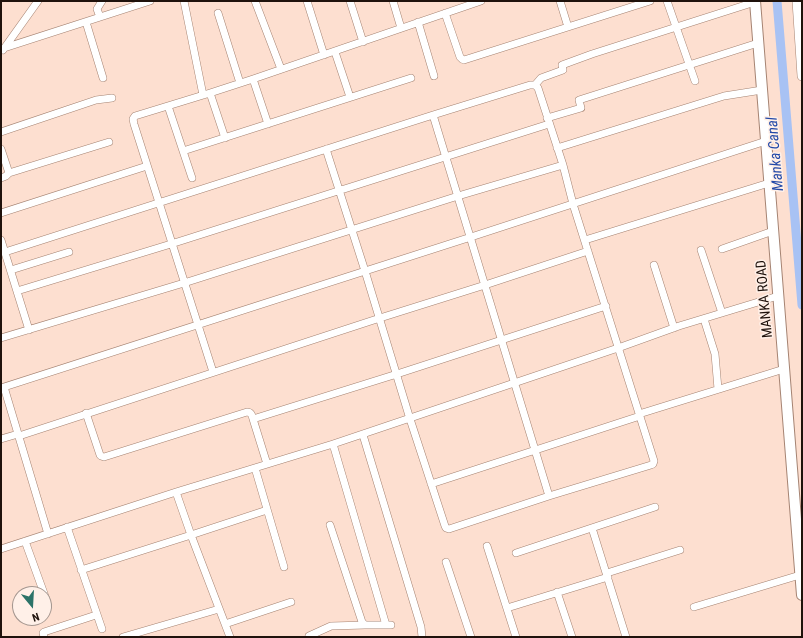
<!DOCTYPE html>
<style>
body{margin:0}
#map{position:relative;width:803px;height:638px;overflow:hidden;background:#fddfd0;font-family:"Roboto Condensed",sans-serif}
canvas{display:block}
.frame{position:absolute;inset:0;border:2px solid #1f120c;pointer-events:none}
.north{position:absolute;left:12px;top:586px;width:40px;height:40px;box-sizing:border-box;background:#fff0e8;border:1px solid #a59790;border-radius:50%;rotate:162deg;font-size:11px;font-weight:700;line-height:16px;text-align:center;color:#1f120c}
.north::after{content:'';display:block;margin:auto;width:14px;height:18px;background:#2c7368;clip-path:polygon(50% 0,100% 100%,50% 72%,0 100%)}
</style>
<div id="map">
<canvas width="803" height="638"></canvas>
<div class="frame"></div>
<div class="north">N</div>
</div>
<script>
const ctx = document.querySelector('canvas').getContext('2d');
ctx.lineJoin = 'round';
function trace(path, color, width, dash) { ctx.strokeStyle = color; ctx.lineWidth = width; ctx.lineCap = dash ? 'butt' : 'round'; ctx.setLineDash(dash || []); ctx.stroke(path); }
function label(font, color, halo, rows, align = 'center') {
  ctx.font = font + ' "Roboto Condensed",sans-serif'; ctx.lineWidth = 3; ctx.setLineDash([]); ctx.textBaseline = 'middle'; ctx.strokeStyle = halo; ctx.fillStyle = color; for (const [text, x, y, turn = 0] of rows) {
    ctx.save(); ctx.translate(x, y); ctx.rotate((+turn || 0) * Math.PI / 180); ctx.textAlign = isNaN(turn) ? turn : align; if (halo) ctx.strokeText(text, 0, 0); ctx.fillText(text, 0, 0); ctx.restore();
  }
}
trace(new Path2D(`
 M777 1 802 305`), '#a8c2f4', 9);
const minor = new Path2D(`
 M184 1 203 95
 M255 1 281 69
 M307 1 324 55
 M350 1 363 42
 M393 1 401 28
 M560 1 568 27
 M667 1 695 81
 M218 13 240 83
 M445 13 460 57 462 59 464 60 650 1
 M100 17 97 9 102 1
 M86 22 103 78
 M418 22 434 76
 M1 49 150 1
 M3 50 38 1
 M335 52 350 97
 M253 79 268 124
 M210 93 225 138
 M168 106 192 178
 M433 115 549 496
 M547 118 581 108 579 100 758 43
 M1 132 96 100 112 98
 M557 148 724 96 762 90
 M1 149 9 173 6 176 1 178
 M326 149 365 271 410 419 445 526 446 528 449 529 549 496 651 465 653 464 654 461 573 204 563 165 538 88 535 85
 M183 151 411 78
 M9 173 109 142
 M1 213 147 166
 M1 240 29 330
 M585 240 769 183
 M722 249 773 231
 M701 250 722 313
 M5 252 433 115 530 85H535L541 78 563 70 562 65 592 54 755 2
 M654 265 674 328
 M11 270 69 252
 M17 291 171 244 549 124
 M704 319 715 354 718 389
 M1 338 184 283 458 196 563 165
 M213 372 134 124 133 119 135 116 210 93 253 79 481 1
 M4 387 48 534
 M1 388 471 237 766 141
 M86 413 100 455 101 456 104 457 247 412C251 412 252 415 253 419L267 464
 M639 414 784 369
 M253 419 397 374 606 306
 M363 435 421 627 422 637
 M19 436 380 318 485 285 588 251
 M1 439 18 434
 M333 444 386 625
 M255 468 284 567
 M431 484 640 416
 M176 492 191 535 230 637
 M330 525 362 622 365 625H391
 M67 527 102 629
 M592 528 626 637
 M25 541 46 599
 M487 546 516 637
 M1 549 176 492 333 444 618 348 679 326 778 296
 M516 553 655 507
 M446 562 471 637
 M81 570 191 535 267 510
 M607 573 680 550
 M557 592 572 637
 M694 607 800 575
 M507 608 608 577
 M225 624 291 602
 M309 636 331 626 365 625
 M44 637 43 633 44 632 96 615
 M123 637 219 609`);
const tertiary = new Path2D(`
 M797 1 802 76`);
const secondary = new Path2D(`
 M755 1 802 595`);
trace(minor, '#a58372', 8);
trace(tertiary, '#a58372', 10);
trace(secondary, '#a58372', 12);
trace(minor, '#fff', 7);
trace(tertiary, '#fff', 9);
trace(secondary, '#fff', 10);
label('14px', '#1f120c', '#fff0e8', [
 ["MANKA ROAD",765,299,-95]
]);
label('italic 15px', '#2248a7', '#fff0e8', [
 ["Manka Canal",776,154,-95]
]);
</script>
